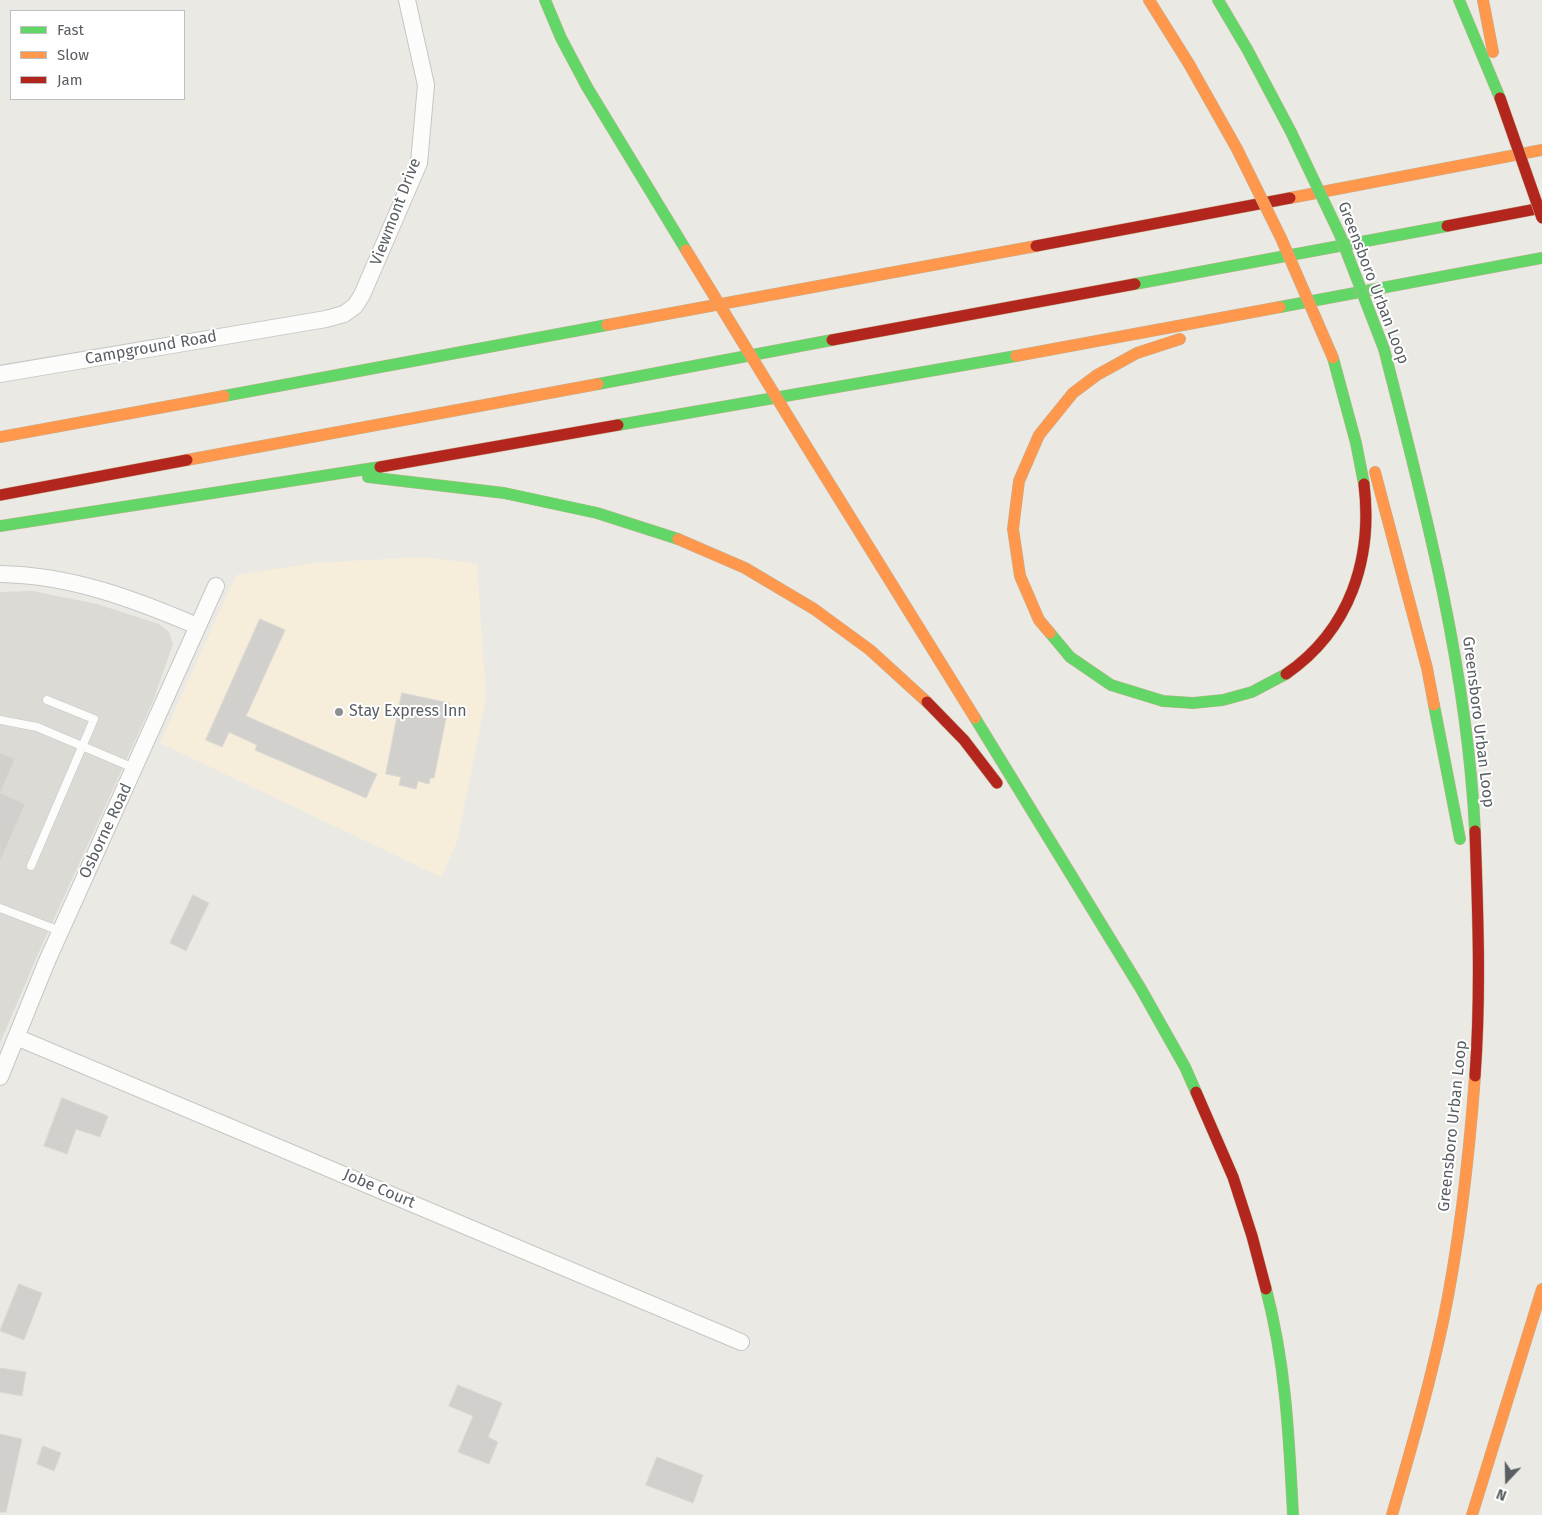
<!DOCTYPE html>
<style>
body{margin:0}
#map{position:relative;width:1542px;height:1515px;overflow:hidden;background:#eae9e4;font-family:"Fira Sans",sans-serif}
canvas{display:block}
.legend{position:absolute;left:10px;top:10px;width:175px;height:90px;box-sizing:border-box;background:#fff;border:1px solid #bdbfc1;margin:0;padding:6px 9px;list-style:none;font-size:15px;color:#595e63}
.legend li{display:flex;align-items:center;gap:10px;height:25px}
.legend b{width:25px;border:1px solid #bdbfc1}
.north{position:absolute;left:1482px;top:1455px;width:50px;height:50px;-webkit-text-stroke:4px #fff;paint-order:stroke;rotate:201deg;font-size:14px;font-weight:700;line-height:20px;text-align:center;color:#595e63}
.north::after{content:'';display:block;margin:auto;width:18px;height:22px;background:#595e63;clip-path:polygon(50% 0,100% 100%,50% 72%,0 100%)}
</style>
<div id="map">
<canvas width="1542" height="1515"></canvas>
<ul class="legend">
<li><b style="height:6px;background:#63d668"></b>Fast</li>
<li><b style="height:6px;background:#ff974d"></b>Slow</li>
<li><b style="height:6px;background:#b3261e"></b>Jam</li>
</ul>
<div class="north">N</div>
</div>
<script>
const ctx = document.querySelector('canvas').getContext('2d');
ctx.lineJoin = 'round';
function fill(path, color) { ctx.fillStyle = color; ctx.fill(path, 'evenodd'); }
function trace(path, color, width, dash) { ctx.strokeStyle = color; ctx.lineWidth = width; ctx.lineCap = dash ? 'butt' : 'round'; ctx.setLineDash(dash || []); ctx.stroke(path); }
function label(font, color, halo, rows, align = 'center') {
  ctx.font = font + ' "Fira Sans",sans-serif'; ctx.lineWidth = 4; ctx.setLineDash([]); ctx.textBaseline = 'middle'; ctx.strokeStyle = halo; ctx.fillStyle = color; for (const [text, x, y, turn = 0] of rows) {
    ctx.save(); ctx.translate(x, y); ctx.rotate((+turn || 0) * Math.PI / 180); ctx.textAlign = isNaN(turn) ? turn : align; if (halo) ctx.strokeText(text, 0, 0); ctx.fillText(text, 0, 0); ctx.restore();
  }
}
fill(new Path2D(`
 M424 557 477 564 486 698 457 842 441 877 160 743 236 575 314 563Z`), '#f6eedb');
fill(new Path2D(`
 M32 591 97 604 159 624 169 632 173 644 153 701 38 954 0 1043V592Z`), '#dbdad5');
const building = new Path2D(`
 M260 619 285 630 246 716 377 774 366 798 255 750 257 745 229 732 222 747 206 740Z
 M402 693 449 703 434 778H430L429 784 418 781 416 789 399 785 401 777 386 774Z
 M0 753 15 759 0 793 25 804 0 861Z
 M193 895 209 903 186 951 170 943Z
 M62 1098 108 1116 100 1137 76 1129 67 1154 44 1146Z
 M19 1284 42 1293 24 1340 0 1331Z
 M0 1368 26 1372 22 1396 0 1392Z
 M458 1385 502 1403 488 1437 498 1442 489 1464 458 1452 473 1416 449 1406Z
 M0 1434 22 1439 6 1512H0Z
 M43 1446 61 1453 54 1471 37 1464Z
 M657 1457 703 1475 693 1503 646 1485Z`);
fill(building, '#d1d0cd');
trace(building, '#dad8d3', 1);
const lane = new Path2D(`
 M0 720 37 727 134 768
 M31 866 94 719 47 700
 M0 908 60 931`);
const street = new Path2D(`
 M0 374 326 319 344 314 355 306 362 295 419 163 426 85 407 0
 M0 574C70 575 134 599 197 626
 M16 1037 741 1342
 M0 1077 47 961 216 586`);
const fast = new Path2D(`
 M545 0 561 38 587 87 686 250
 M1218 0 1247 49 1291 132
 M1459 0 1500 98
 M1135 284 1447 226
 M1280 307 1542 258
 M1384 349C1425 508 1467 667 1475 831
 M1333 358 1356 443 1364 484
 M598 384 832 340
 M224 396 607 325
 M618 425 1016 356
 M368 477 504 493 597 513 678 539
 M0 526 380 467
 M1050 633 1070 657 1111 685 1163 701 1193 703 1223 700 1252 692 1286 674
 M1434 705 1460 839
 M975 718 1141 989 1185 1067 1196 1092
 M1266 1289C1286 1365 1289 1437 1293 1515`);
const slow = new Path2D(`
 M1149 0 1189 64 1237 149
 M1483 0 1493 52
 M1290 198 1542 150
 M607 325 1036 246
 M1016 356 1280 307
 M0 437 224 396
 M805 444 975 718
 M187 460 598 384
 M1375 472 1427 668 1434 705
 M678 539 745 568 814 609 870 650 927 702
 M1050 633 1039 620 1020 576 1013 529 1019 481 1039 435 1073 393 1097 375 1137 353 1180 339
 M1392 1515C1411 1449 1430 1384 1444 1317 1460 1238 1469 1157 1475 1076
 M1472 1515 1542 1289`);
const jam = new Path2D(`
 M1447 226 1542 208
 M1036 246 1290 198
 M832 340 1135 284
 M380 467 618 425
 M0 495 187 460
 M1286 674C1350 630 1373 559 1364 484
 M927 702 964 740 997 783
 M1475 831C1478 913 1481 994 1475 1076
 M1196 1092 1233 1177 1252 1236 1266 1289`);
trace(lane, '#c6c6c5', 9);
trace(street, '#c6c6c5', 18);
trace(fast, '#c2b191', 12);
trace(slow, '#c2b191', 12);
trace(jam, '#c2b191', 12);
trace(lane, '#fcfcfb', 8);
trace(street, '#fcfcfb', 16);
trace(fast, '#63d668', 11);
trace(slow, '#ff974d', 11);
trace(jam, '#b3261e', 11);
const fastBridge = new Path2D(`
 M1291 132 1340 235 1384 349`);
const slowBridge = new Path2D(`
 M1237 149 1281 238 1333 358
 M686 250 805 444`);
const jamBridge = new Path2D(`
 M1500 98 1542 218`);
trace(fastBridge, '#c2b191', 12, []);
trace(slowBridge, '#c2b191', 12, []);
trace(jamBridge, '#c2b191', 12, []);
trace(fastBridge, '#63d668', 11);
trace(slowBridge, '#ff974d', 11);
trace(jamBridge, '#b3261e', 11);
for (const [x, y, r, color] of [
 [339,712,5,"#8c8f90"]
]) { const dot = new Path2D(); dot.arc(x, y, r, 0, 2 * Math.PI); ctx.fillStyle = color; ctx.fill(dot); trace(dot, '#fff', 2); }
label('16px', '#595e63', '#fff', [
 ["Viewmont Drive",396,212,-69],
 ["Greensboro Urban Loop",1373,283,69],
 ["Campground Road",151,348,-10],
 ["Greensboro Urban Loop",1478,722,83],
 ["Osborne Road",106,831,-65],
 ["Greensboro Urban Loop",1453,1126,-84],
 ["Jobe Court",379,1189,23]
]);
label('16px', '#595e63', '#fff', [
 ["Stay Express Inn",349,712]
], 'left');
</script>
